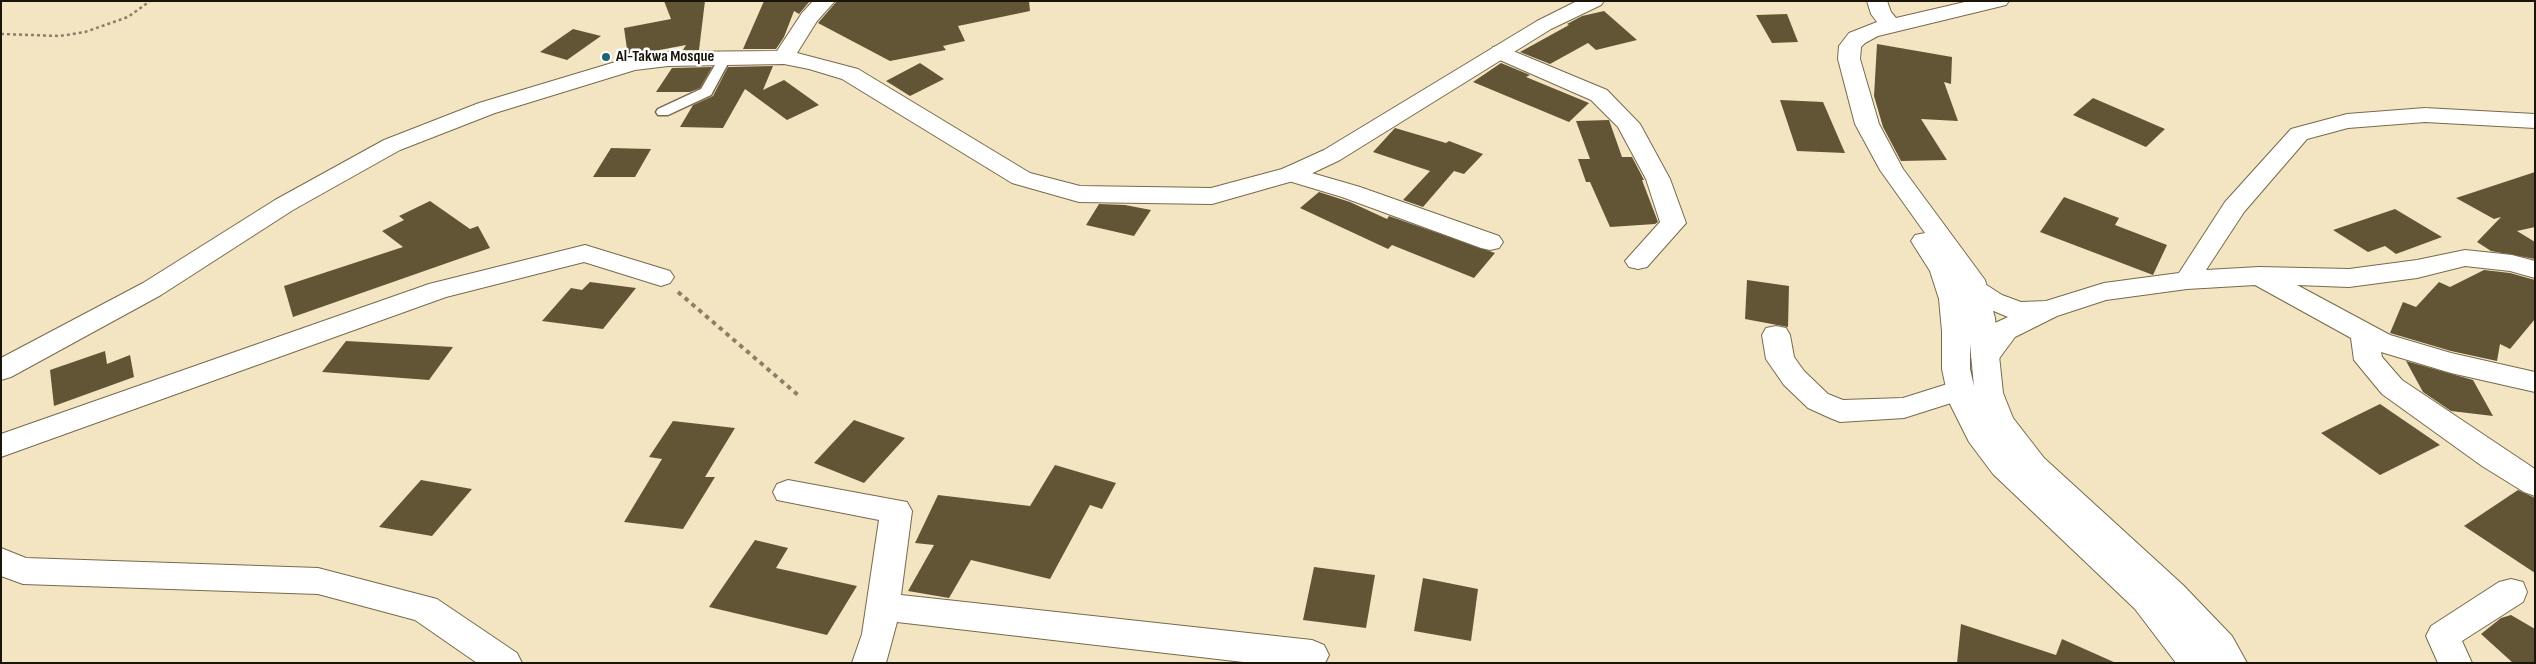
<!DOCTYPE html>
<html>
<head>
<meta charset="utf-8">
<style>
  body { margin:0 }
  #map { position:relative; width:2536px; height:664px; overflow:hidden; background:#f4e5c2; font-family:"Sofia Sans Condensed",sans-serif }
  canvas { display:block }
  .frame { position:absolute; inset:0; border:2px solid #1a1508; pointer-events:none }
</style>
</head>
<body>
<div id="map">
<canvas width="2536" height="664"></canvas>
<div class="frame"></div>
</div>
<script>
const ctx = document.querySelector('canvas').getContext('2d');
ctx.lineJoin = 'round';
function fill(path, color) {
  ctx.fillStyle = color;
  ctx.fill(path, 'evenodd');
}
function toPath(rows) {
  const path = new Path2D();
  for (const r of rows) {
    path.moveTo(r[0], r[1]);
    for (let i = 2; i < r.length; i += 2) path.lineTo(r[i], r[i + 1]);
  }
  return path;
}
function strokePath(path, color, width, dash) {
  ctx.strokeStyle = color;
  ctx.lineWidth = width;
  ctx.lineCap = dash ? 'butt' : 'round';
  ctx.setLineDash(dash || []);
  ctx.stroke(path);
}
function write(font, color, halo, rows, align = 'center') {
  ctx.font = font + ' "Sofia Sans Condensed",sans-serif';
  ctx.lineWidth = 5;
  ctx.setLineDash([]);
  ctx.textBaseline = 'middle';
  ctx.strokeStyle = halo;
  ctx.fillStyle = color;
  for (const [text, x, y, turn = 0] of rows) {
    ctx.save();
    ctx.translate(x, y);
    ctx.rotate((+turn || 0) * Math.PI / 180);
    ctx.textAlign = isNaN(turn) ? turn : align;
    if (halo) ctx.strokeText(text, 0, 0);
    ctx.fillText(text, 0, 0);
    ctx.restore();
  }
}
const building = toPath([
  [664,1,705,1,699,50,683,50,686,45,628,56,624,28,671,19],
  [764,1,810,1,799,14,794,11,784,37,776,49,743,49],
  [837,1,1029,1,1030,11,958,26,965,41,943,46,946,50,890,61,818,23],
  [1604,11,1637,40,1596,50,1588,43,1550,64,1520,52,1569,25,1567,24,1582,16],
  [1787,14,1798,42,1772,43,1756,15],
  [573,29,601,36,567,60,540,52],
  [1877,44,1952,57,1951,84,1944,82,1958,121,1921,119,1947,160,1901,161,1883,127,1874,96],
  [920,63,944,79,910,96,886,81],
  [1501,63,1530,75,1526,77,1589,103,1569,122,1473,82],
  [773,66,763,90,784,80,819,105,787,120,745,89,723,128,680,127,693,105,713,96,728,67],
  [712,67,700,88,690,92,656,92,672,68],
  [2093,98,2165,129,2146,147,2073,115],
  [1780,100,1823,102,1845,153,1797,151],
  [1609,120,1622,157,1632,157,1644,180,1642,180,1658,222,1655,224,1610,227,1590,182,1586,182,1578,159,1590,159,1576,121],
  [1395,128,1446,143,1449,141,1483,154,1464,174,1454,171,1423,207,1403,200,1430,171,1373,152],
  [611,148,651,149,635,177,593,177],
  [2535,172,2535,227,2517,231,2535,242,2535,259,2491,251,2477,242,2501,217,2494,219,2456,198],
  [1319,192,1350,202,1387,219,1389,216,1495,253,1474,278,1392,245,1388,249,1300,208],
  [2064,197,2119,218,2115,225,2167,245,2153,275,2040,232],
  [430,201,470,229,478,226,490,248,293,317,284,286,403,247,382,231,404,220,399,216],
  [1099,204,1125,205,1151,210,1134,236,1086,225],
  [2395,209,2442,237,2396,254,2385,246,2368,252,2333,230],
  [2484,270,2510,273,2535,280,2535,319,2510,349,2500,344,2497,361,2451,351,2390,333,2403,302,2416,307,2439,282,2450,287],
  [1747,280,1789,286,1788,327,1745,319],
  [590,282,636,288,603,329,542,321,571,288,582,290],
  [346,341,453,347,429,380,322,372],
  [105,351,107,364,130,355,134,377,54,406,50,370],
  [2406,361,2473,380,2493,416,2451,411,2423,392],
  [2380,404,2440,445,2380,475,2321,433],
  [854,420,905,438,864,483,814,463],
  [673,421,735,428,705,477,715,477,683,529,624,522,662,459,649,457],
  [1055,465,1116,483,1102,509,1090,505,1050,579,971,560,949,598,908,591,934,545,915,543,938,495,1030,506],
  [421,480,472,489,432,536,379,527],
  [2518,490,2535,498,2535,573,2464,526],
  [755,540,788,548,776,568,857,586,827,635,709,607],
  [1314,567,1375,575,1366,628,1303,620],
  [1423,578,1478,589,1471,641,1414,631],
  [2511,615,2535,629,2535,663,2513,663,2481,634,2501,618],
  [1961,624,2056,655,2062,639,2116,663,1957,663]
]);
const pathFar1 = toPath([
  [1,34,60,36,85,32,128,17,150,1]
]);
const path = toPath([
  [678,292,798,395]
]);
const service = toPath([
  [725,54,731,58,711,95,668,115,658,115,656,112,658,109,701,89,719,58,725,54]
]);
const minor = toPath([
  [1501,46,1607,90,1640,124,1670,179,1686,223,1647,267,1638,269,1629,267,1625,261,1660,222,1646,179,1618,127,1591,100,1493,57,1490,52,1493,47,1501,46],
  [2425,108,2535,114,2535,128,2425,122,2348,128,2307,139,2244,212,2206,270,2259,267,2349,269,2417,260,2465,250,2512,255,2535,261,2535,278,2510,271,2465,266,2417,278,2349,287,2297,285,2390,335,2451,353,2535,372,2535,392,2451,373,2381,352,2382,357,2402,380,2535,469,2535,496,2524,492,2482,466,2382,394,2354,360,2351,338,2255,285,2187,289,2106,300,2057,316,2015,337,1995,364,1985,367,1975,364,1971,357,1995,323,2008,317,1984,307,1967,296,1963,290,1967,284,1976,281,1985,284,2002,295,2021,302,2046,301,2104,283,2179,273,2225,202,2291,129,2347,114,2425,108],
  [1291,167,1360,187,1499,236,1503,242,1499,248,1490,250,1481,248,1342,197,1282,179,1279,174,1282,169,1291,167],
  [585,245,670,271,674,277,670,283,661,286,584,262,446,297,1,457,1,434,429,284,585,245],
  [1776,326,1786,328,1790,335,1794,357,1804,371,1828,394,1843,400,1903,398,1960,380,1970,383,1974,390,1970,397,1904,418,1840,422,1830,418,1808,408,1784,385,1766,359,1762,335,1766,328,1776,326],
  [788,480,907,502,912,511,901,595,1312,640,1324,645,1329,655,1325,663,1252,663,897,622,886,663,852,663,862,634,879,520,777,500,773,492,777,484,788,480],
  [1,548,26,558,318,568,437,599,517,653,522,663,477,663,415,620,318,594,23,584,1,576,1,548],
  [2511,579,2523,582,2527,592,2523,602,2462,641,2472,663,2438,663,2426,636,2431,626,2499,582,2511,579]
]);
const tertiary = toPath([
  [813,1,835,1,817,21,797,53,858,69,1030,173,1080,186,1211,188,1282,169,1324,150,1537,21,1577,1,1604,1,1601,5,1551,29,1340,160,1300,179,1212,204,1079,202,1012,183,842,79,809,69,784,64,668,66,635,70,495,113,400,150,293,210,161,295,11,377,1,380,1,358,143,283,275,200,384,140,479,103,632,57,668,52,777,51,802,13,813,1],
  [1867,1,1887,1,1891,12,1896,18,1969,1,2009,1,2006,5,1878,36,1865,43,1861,47,1860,59,1879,124,1903,169,1985,280,1995,318,2003,393,2013,418,2044,458,2183,585,2232,636,2247,663,2176,663,2135,609,1993,474,1969,442,1949,402,1942,369,1942,331,1939,299,1930,271,1911,241,1915,235,1925,233,1880,170,1855,124,1838,59,1839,46,1849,33,1877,22,1871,14,1867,1],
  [1970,344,1974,386,1970,369,1970,344]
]);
const markers = [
  [606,57,5,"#1e6574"]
];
const farPoinames = [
  ["Al-Takwa Mosque",616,57]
];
fill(building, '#625536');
strokePath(service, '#776a4b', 3);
strokePath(minor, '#776a4b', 2);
strokePath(tertiary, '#776a4b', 2);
strokePath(pathFar1, '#8a8068', 2.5, [3, 3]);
strokePath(path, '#8a8068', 4, [4.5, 4.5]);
fill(service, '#fff');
fill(minor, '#fff');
fill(tertiary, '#fff');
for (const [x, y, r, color] of markers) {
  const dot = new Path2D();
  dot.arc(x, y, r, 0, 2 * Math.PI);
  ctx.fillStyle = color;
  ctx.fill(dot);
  strokePath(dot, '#fff', 2);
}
write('bold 16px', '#1a1508', '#fff', farPoinames, 'left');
</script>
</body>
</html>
